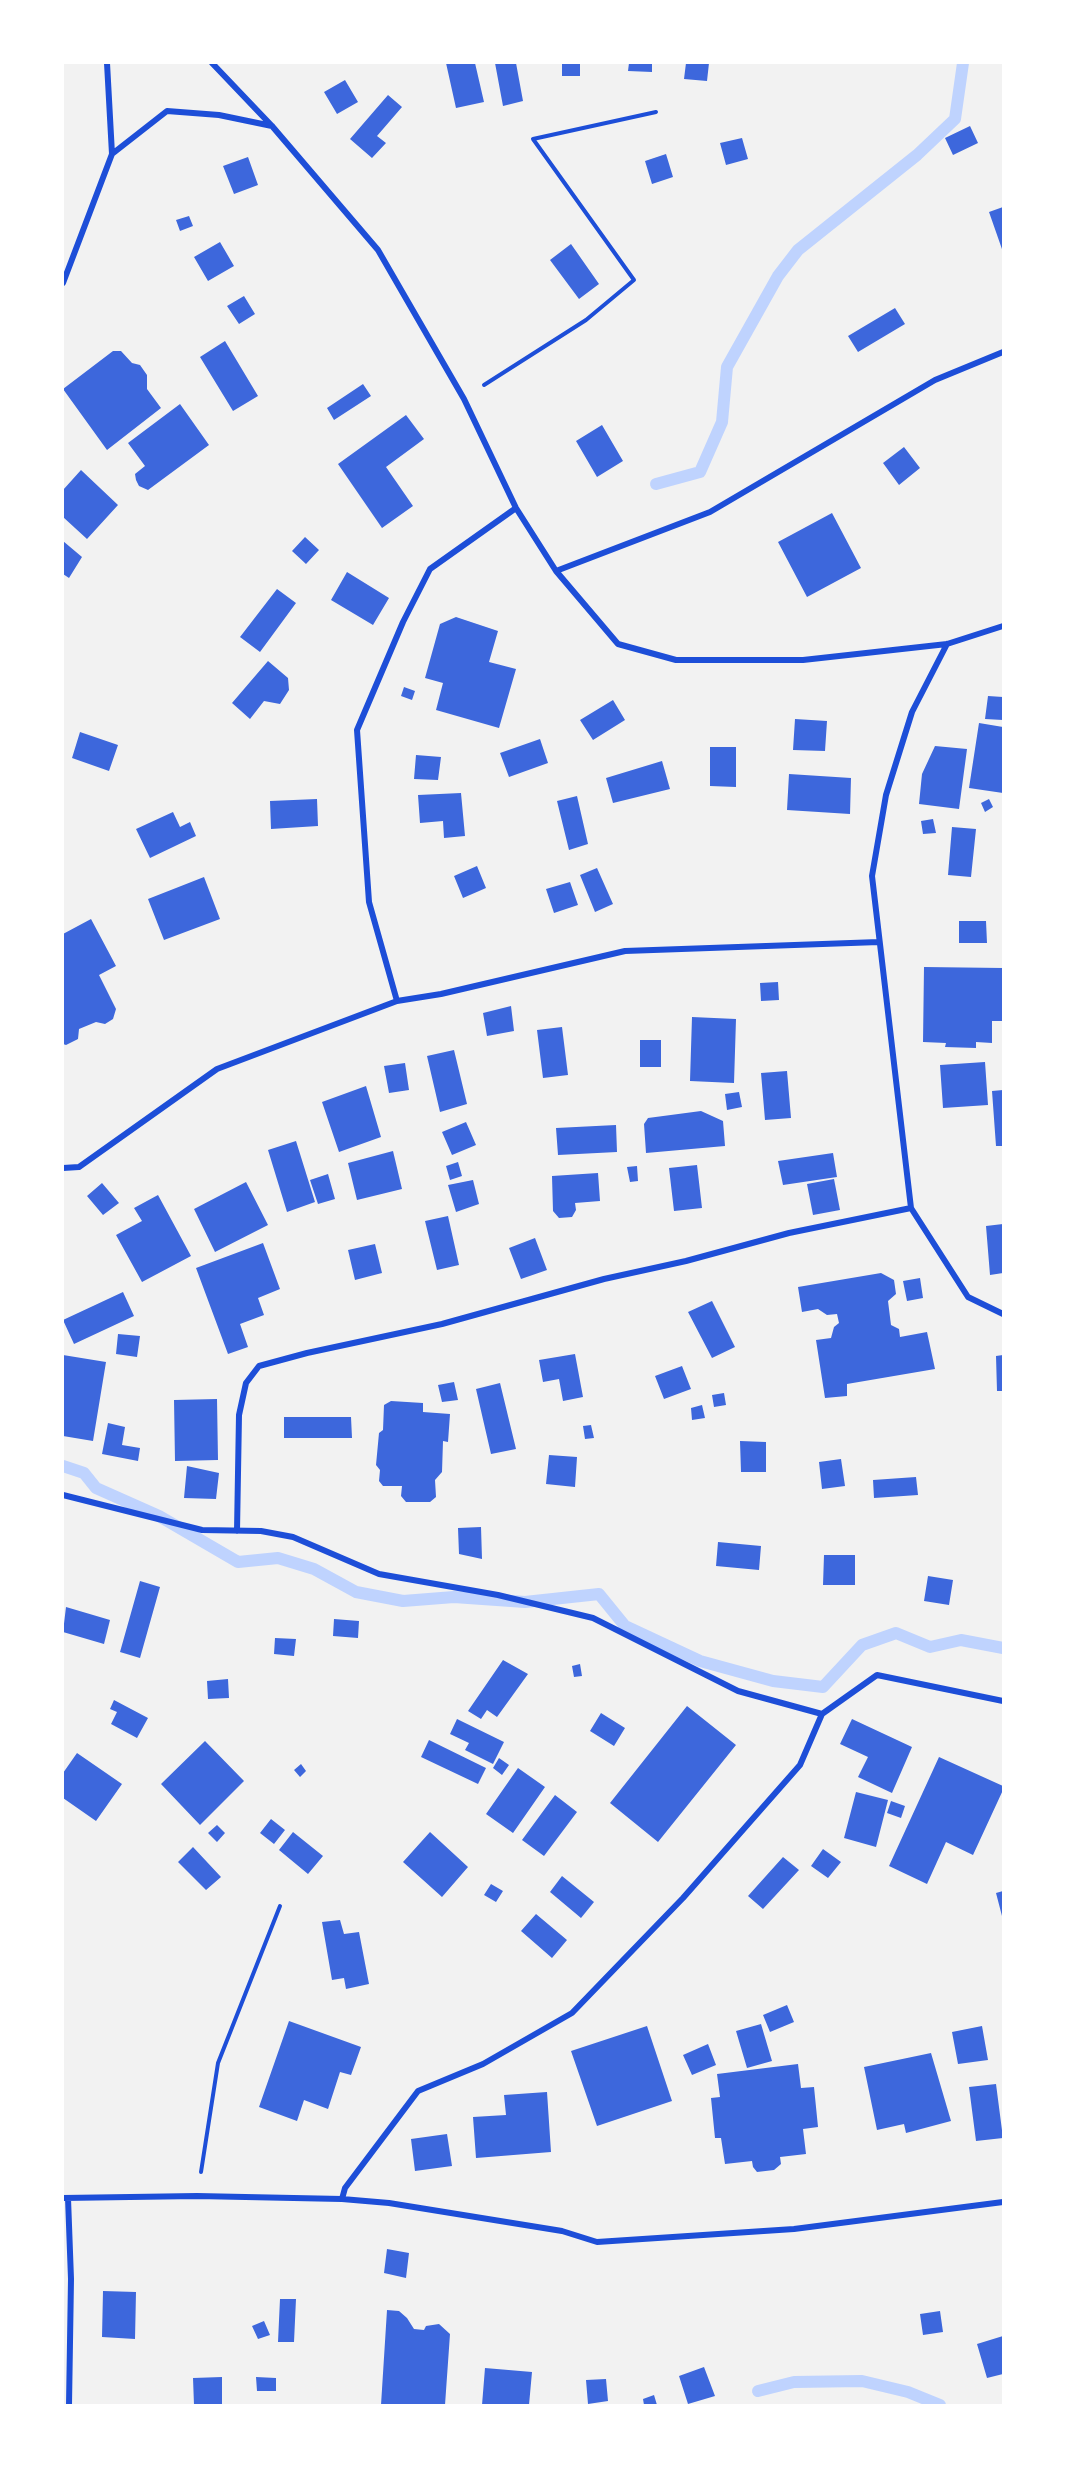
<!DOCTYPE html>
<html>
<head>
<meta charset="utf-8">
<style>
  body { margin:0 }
  #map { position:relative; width:1066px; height:2468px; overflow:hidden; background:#f2f2f2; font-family:Jost,sans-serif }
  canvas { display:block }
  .frame { position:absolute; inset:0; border:64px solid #fff; pointer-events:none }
</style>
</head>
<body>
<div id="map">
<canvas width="1066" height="2468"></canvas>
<div class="frame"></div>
</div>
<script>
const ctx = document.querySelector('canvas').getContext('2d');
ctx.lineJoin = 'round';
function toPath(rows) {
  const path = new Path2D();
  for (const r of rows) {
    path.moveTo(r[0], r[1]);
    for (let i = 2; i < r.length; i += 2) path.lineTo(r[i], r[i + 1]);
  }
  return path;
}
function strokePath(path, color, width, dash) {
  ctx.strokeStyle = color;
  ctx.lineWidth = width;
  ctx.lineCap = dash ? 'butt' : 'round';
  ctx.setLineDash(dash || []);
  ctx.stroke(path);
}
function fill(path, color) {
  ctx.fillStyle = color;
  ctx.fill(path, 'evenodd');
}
const stream = toPath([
  [656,484,700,472,722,422,727,367,778,276,798,250,917,155,955,119,963,63],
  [63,1466,84,1473,96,1488,159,1516,238,1562,278,1558,314,1569,356,1592,403,1601,454,1597,525,1602,599,1594,625,1626,700,1661,773,1681,823,1687,862,1645,896,1633,930,1647,961,1640,1003,1648],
  [758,2391,794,2382,862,2381,908,2392,940,2405]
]);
const building = toPath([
  [446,63,475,63,484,102,456,108],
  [495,63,516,63,523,101,503,106],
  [562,63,580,63,580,76,562,76],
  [629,63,652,63,652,72,628,71],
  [686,63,709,63,707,81,684,79],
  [345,80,358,102,337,114,324,92],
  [388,95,402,107,377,136,386,143,372,158,350,139],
  [970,126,978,143,953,155,945,138],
  [742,138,748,159,726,165,720,143],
  [666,154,673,177,652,184,645,161],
  [248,157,258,185,234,194,223,166],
  [1003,207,1003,252,989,212],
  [189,216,193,226,180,231,176,220],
  [220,242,234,266,208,281,194,257],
  [571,244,599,284,579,299,550,260],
  [244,296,255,314,239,324,227,306],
  [895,308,905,324,858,352,848,336],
  [225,341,258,396,233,411,200,357],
  [113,351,121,351,132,363,140,365,147,375,147,389,161,408,107,450,63,389],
  [363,384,371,396,334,420,327,408],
  [180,404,209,445,148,490,139,486,136,480,135,474,145,466,128,443],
  [406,415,424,439,386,467,413,506,382,528,338,464],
  [602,425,623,461,597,477,576,441],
  [904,447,920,468,899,485,883,463],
  [81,470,118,505,87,539,63,517,63,490],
  [832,513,861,568,807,597,778,542],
  [305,537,319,550,306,564,292,551],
  [63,541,82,557,69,578,63,574],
  [347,572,389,598,373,625,331,600],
  [277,589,296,603,260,652,240,637],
  [456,617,498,631,489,662,516,669,499,728,436,710,443,683,425,678,440,624],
  [268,661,288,678,289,690,280,704,264,701,250,719,232,703],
  [404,687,415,691,412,700,401,696],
  [988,696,1003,697,1003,720,985,719],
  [613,700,625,720,593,740,580,720],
  [795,719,827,721,825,751,793,750],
  [979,723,1003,727,1003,793,969,788],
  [80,732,118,745,109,771,72,758],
  [540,739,548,763,509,777,500,753],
  [935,746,967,749,959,809,919,804,922,774],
  [710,747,736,747,736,787,710,786],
  [416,755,441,757,438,780,414,779],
  [662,761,670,789,613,803,606,778],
  [789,774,851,778,850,814,787,810],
  [461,793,465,836,444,838,443,821,420,823,418,795],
  [577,796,588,844,569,850,557,801],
  [317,799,318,826,271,829,270,801],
  [989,799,993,807,985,812,981,803],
  [173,812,180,827,190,822,196,836,150,858,136,829],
  [933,819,936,833,923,834,921,821],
  [952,827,976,829,971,877,948,875],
  [477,866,486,888,463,898,454,876],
  [597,868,613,904,595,912,580,875],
  [204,877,220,919,164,940,148,899],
  [570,882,578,905,554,913,546,889],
  [91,919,116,966,99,975,116,1009,113,1019,105,1024,96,1022,79,1029,78,1039,66,1045,63,1044,63,934],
  [959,921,986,921,987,943,959,943],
  [924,967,1003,968,1003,1021,992,1021,992,1043,976,1042,976,1048,945,1047,946,1043,923,1042],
  [778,982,779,1000,761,1001,760,983],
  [511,1006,514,1031,487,1036,483,1013],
  [692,1017,736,1019,734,1083,690,1081],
  [562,1027,568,1075,543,1078,537,1030],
  [640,1040,661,1040,661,1067,640,1067],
  [454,1050,467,1104,440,1112,427,1056],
  [985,1062,988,1105,943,1108,940,1065],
  [405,1063,409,1090,389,1093,384,1066],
  [787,1071,791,1118,765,1120,761,1073],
  [366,1086,381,1137,339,1152,322,1102],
  [1003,1090,1003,1146,996,1146,992,1091],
  [739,1092,742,1107,727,1110,725,1094],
  [701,1111,723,1121,725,1146,646,1153,644,1124,648,1118],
  [466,1122,476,1145,452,1155,442,1132],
  [616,1125,617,1152,558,1155,556,1128],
  [296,1141,315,1202,287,1212,268,1150],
  [393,1151,402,1189,357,1200,348,1163],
  [833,1153,837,1177,783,1185,778,1161],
  [458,1162,462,1176,450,1180,446,1166],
  [697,1165,702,1208,674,1211,669,1168],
  [637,1166,638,1181,630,1182,627,1167],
  [598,1173,600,1201,575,1203,576,1210,572,1217,559,1218,553,1211,552,1176],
  [328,1174,335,1199,318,1204,310,1180],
  [834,1179,840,1210,813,1215,807,1184],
  [473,1180,479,1204,456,1212,448,1185],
  [246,1182,268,1225,215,1252,194,1209],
  [102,1183,119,1203,103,1215,87,1196],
  [158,1195,191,1256,142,1282,116,1235,142,1221,134,1208],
  [448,1216,459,1265,437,1270,425,1221],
  [1003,1224,1003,1273,990,1275,986,1226],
  [535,1238,547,1270,521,1279,509,1248],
  [263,1243,280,1289,258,1298,264,1315,240,1324,248,1347,228,1354,196,1268],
  [375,1244,382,1273,355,1280,348,1250],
  [881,1273,894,1280,896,1294,888,1301,891,1325,899,1329,900,1337,927,1332,935,1369,847,1384,847,1396,825,1398,816,1340,831,1338,834,1327,839,1323,837,1314,827,1315,818,1309,802,1312,798,1287],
  [920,1278,923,1298,907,1301,903,1281],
  [123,1292,134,1316,74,1344,63,1320],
  [712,1301,735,1347,712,1358,688,1312],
  [118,1334,140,1336,137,1357,116,1354],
  [575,1354,583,1397,563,1401,559,1379,543,1382,539,1360],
  [63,1355,106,1362,93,1441,63,1436],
  [1003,1355,1003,1391,997,1391,996,1356],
  [682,1366,691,1389,664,1399,655,1376],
  [454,1382,458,1400,442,1402,438,1385],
  [500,1383,516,1449,491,1454,476,1389],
  [724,1393,726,1405,714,1407,712,1395],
  [217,1399,218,1460,175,1461,174,1400],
  [391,1401,423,1403,423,1412,450,1414,448,1442,443,1441,442,1472,435,1480,436,1497,430,1502,406,1502,401,1496,402,1486,383,1486,379,1481,380,1470,376,1465,379,1433,383,1430,384,1405],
  [702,1405,705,1418,692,1420,691,1408],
  [284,1417,351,1417,352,1438,284,1438],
  [108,1423,125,1427,122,1445,140,1448,138,1461,102,1454],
  [591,1425,594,1438,585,1439,583,1426],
  [740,1441,766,1442,766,1472,741,1472],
  [549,1455,577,1457,575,1487,546,1484],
  [841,1459,845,1486,822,1489,819,1462],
  [187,1466,219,1473,216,1499,184,1498],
  [916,1477,918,1495,874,1498,873,1480],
  [481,1527,482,1559,459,1554,458,1528],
  [718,1542,761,1546,759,1570,716,1566],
  [824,1555,855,1555,855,1585,823,1585],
  [928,1576,953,1580,949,1605,924,1601],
  [140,1581,160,1587,140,1658,120,1652],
  [66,1607,110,1620,104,1644,63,1632],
  [334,1619,359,1621,358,1638,333,1636],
  [275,1638,296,1639,294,1656,274,1654],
  [503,1660,528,1674,497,1717,487,1710,481,1719,468,1711],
  [580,1664,582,1676,574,1677,572,1666],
  [228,1679,229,1698,208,1699,207,1681],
  [114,1700,148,1718,137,1738,111,1724,117,1712,110,1709],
  [687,1706,736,1745,658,1842,610,1803],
  [601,1713,625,1728,614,1746,590,1731],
  [457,1719,504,1742,493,1764,465,1750,469,1743,450,1734],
  [852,1719,912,1747,892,1793,858,1777,868,1757,840,1744],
  [429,1740,486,1768,478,1784,421,1757],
  [205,1741,244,1781,200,1825,161,1784],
  [77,1753,122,1784,96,1821,63,1798,63,1773],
  [939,1757,1003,1786,1003,1790,973,1855,946,1842,927,1884,889,1866],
  [499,1758,509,1765,502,1775,493,1768],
  [301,1764,306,1771,300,1777,294,1770],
  [518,1768,545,1787,513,1833,486,1814],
  [856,1792,888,1800,876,1847,844,1838],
  [555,1795,577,1812,544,1856,522,1840],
  [891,1801,905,1806,901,1818,887,1813],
  [271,1819,285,1830,274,1844,260,1833],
  [217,1825,225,1833,217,1842,208,1833],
  [293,1832,323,1856,308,1874,279,1850],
  [430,1832,468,1867,442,1897,403,1862],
  [193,1847,221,1877,206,1890,178,1862],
  [823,1849,841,1862,828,1878,811,1866],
  [783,1857,799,1870,763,1909,748,1896],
  [562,1876,594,1902,581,1918,550,1892],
  [491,1884,503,1891,496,1902,484,1895],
  [1003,1891,1003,1916,1002,1916,996,1893],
  [536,1914,567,1940,552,1958,521,1931],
  [340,1920,344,1934,359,1932,369,1984,346,1989,344,1978,332,1980,322,1922],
  [787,2005,794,2022,770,2032,763,2015],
  [289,2021,361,2047,351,2075,340,2072,328,2109,304,2100,297,2121,259,2107],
  [761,2024,772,2061,747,2068,736,2031],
  [647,2026,672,2101,597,2126,571,2051],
  [982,2026,988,2060,958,2064,952,2032],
  [708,2044,716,2065,692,2075,683,2055],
  [931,2053,951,2121,906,2133,904,2124,877,2130,864,2067],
  [798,2064,801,2088,814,2087,818,2127,803,2129,806,2154,780,2157,781,2164,774,2170,757,2172,753,2167,752,2161,725,2164,721,2138,715,2138,711,2098,720,2097,717,2074],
  [996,2084,1003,2138,976,2141,969,2087],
  [547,2092,551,2152,476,2158,473,2117,506,2115,504,2095],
  [447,2134,452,2166,415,2171,411,2139],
  [387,2249,409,2253,406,2278,384,2273],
  [103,2291,136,2292,135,2339,102,2337],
  [280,2299,296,2299,294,2342,278,2342],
  [387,2310,399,2311,407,2318,414,2329,424,2330,426,2326,439,2324,450,2334,445,2405,381,2405],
  [940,2311,943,2332,923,2335,920,2314],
  [264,2321,270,2335,258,2339,252,2326],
  [1003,2336,1003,2374,987,2378,977,2344],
  [704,2367,715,2396,688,2404,679,2376],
  [485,2368,532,2372,529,2405,482,2405],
  [222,2377,222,2405,194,2405,193,2378],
  [256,2377,276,2378,276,2391,257,2391],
  [606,2379,608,2401,588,2404,586,2380],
  [654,2395,657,2405,644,2405,643,2399]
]);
const path = toPath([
  [484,385,586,320,634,280,533,139,656,112],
  [201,2172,218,2063,280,1906]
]);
const minor = toPath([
  [212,63,272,126,378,250,464,399,516,508,556,571,618,644,676,660,803,660,947,644,1003,626],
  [112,154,167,111,219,115,272,126],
  [63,283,112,154,107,63],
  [556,571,710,512,935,380,1003,352],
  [947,644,912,712,886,795,872,876,911,1208,968,1297,1003,1314],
  [397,1001,369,902,357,730,403,622,430,569,516,508],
  [63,1168,79,1167,217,1069,397,1001,441,994,625,951,879,942],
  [63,1495,202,1530,261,1531,293,1537,379,1574,498,1595,593,1618,738,1691,822,1714,877,1675,1003,1701],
  [237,1531,239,1415,246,1383,259,1366,307,1353,442,1324,604,1279,686,1261,789,1233,911,1208],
  [63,2198,197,2196,342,2199,389,2203,562,2231,597,2242,794,2229,1003,2202],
  [68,2198,71,2279,69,2405],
  [342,2199,345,2188,418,2091,483,2064,572,2013,683,1898,800,1765,822,1714]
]);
strokePath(stream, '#bfd3fe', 12);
fill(building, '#3d67dc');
strokePath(path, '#1d4ed8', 4);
strokePath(minor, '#1d4ed8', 6);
</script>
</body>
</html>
